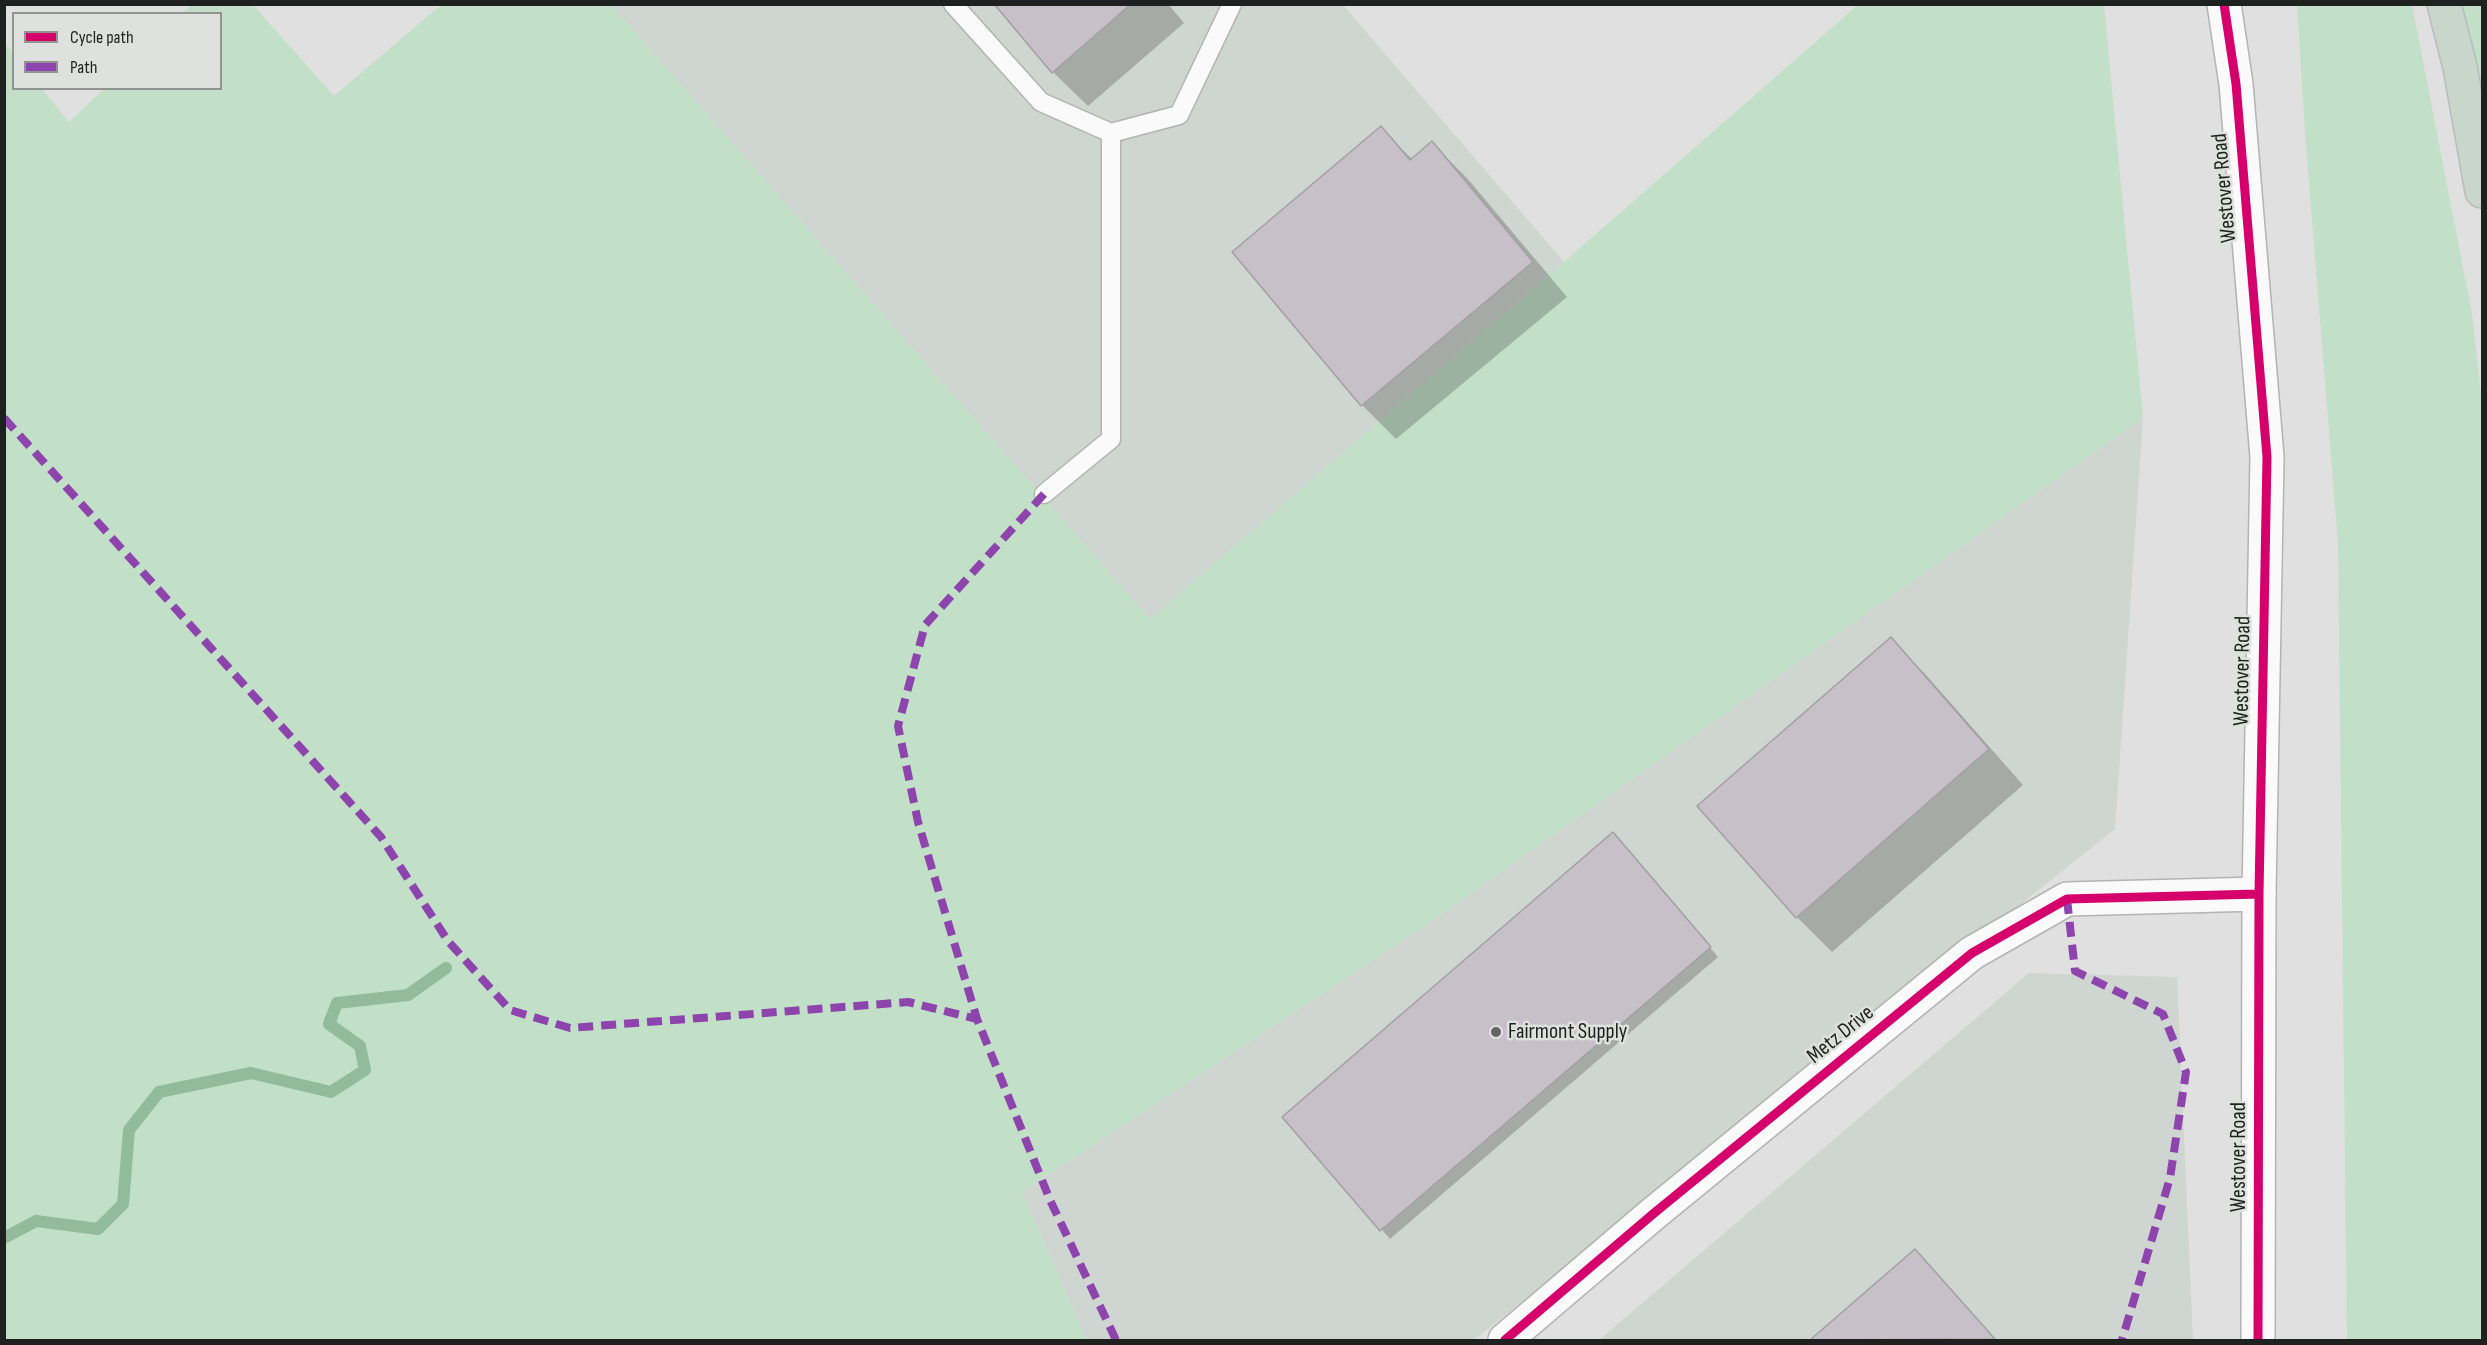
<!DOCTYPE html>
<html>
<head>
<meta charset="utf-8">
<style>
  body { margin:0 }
  #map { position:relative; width:2487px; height:1345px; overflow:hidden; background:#dfe0df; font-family:"Sofia Sans Condensed",sans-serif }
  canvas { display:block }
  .frame { position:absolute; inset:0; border:6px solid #1f2120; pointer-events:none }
  .legend { position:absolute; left:12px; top:12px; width:210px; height:78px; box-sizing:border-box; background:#dee1de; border:2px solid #929492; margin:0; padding:8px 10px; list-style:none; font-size:18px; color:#1f2120 }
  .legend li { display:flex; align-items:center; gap:12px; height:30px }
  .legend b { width:30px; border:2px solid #929492 }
</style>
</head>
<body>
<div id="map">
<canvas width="2487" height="1345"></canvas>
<div class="frame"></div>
<ul class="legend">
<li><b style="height:8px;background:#d6006c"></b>Cycle path</li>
<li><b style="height:8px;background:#8e44ad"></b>Path</li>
</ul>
</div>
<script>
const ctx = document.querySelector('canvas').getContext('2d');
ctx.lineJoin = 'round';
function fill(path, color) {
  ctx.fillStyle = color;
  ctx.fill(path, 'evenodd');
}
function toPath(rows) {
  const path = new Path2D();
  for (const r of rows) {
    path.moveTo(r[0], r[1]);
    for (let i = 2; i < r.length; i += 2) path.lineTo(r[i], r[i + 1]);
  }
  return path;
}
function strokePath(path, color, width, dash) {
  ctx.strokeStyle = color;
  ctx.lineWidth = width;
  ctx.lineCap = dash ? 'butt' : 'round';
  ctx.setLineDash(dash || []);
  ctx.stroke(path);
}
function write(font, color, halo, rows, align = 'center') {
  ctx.font = font + ' "Sofia Sans Condensed",sans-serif';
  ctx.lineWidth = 5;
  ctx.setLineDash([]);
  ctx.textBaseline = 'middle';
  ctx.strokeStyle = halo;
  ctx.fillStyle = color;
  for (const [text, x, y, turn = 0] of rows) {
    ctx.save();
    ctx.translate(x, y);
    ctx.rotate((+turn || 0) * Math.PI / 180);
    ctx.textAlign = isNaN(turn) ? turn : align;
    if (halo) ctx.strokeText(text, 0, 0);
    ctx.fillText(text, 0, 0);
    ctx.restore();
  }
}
const built = toPath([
  [611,5,1343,5,1564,262,1150,619],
  [2143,418,2115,829,1474,1340,1086,1340,1022,1192,1419,930],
  [2029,973,2177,977,2193,1340,1599,1340]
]);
const green = toPath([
  [191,5,253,5,334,96,441,5,611,5,1150,619,1564,262,1858,5,2104,5,2143,418,1419,930,1022,1192,1086,1340,5,1340,4,42,13,53,14,88,42,89,69,122,104,89,220,88,220,14,182,13],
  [2297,5,2412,5,2472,314,2482,404,2482,1340,2347,1340,2338,543,2305,133],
  [2462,5,2482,5,2482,97]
]);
const shadow = toPath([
  [995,4,1168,4,1184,23,1088,106,1053,72],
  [1381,129,1413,160,1432,143,1467,178,1567,297,1396,439,1362,405],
  [1891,639,1925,674,2023,785,1832,952,1797,917,1699,806],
  [1621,843,1718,957,1390,1239,1284,1117],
  [1915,1251,1995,1340,1813,1340]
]);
const stream = toPath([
  [4,1238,36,1221,98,1229,123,1204,129,1130,159,1092,251,1073,331,1092,365,1070,360,1046,329,1024,337,1003,408,995,446,968]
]);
const building = toPath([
  [994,4,1131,4,1052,73,994,4],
  [1381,126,1410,160,1432,141,1533,262,1361,406,1232,252,1381,126],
  [1891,637,1989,749,1796,918,1697,806,1891,637],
  [1613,832,1711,947,1380,1231,1282,1117,1613,832],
  [1915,1249,1995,1339,1810,1340,1915,1249]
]);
const service = toPath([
  [953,4,1041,102,1111,133,1179,115,1232,4],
  [1044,494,1111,439,1111,133]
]);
const minor = toPath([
  [1505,1340,1653,1214,1972,953,2067,899,2259,894]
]);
const tertiary = toPath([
  [2224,4,2236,84,2267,457,2259,894,2258,1340]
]);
const motorway = toPath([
  [2444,4,2460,67,2482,191]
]);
const quiet = toPath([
  [4,418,381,837,448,941,510,1010,570,1028,908,1002,977,1019],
  [1044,494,925,625,898,726,918,822,977,1019,1050,1200,1116,1340],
  [2067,899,2075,971,2163,1014,2186,1072,2170,1178,2122,1340]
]);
const cycleway = toPath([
  [2224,4,2236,84,2267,457,2259,894,2258,1340],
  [1505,1340,1653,1214,1972,953,2067,899,2259,894]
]);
const markers = [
  [1496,1032,6,"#626463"]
];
const streetNames = [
  ["Westover Road",2225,188,-95],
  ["Westover Road",2243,671,-89],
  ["Metz Drive",1841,1035,-39],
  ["Westover Road",2239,1157,-90]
];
const poiNames = [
  ["Fairmont Supply",1508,1032]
];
fill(built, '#cfd5d0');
fill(green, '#c2dfc8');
fill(shadow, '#0003');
strokePath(stream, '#92bb9c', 12);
fill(building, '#c8c0c9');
strokePath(building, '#a1a1a1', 1.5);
strokePath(service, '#b2b3b2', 21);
strokePath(minor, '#b2b3b2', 36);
strokePath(tertiary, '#b2b3b2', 36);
strokePath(motorway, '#babbbb', 36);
strokePath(service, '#fafafa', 18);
strokePath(minor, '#fafafa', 33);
strokePath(tertiary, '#fafafa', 33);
strokePath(motorway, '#c8d6cc', 33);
strokePath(quiet, '#8e44ad', 8, [15, 8]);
strokePath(cycleway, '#d6006c', 9);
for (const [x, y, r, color] of markers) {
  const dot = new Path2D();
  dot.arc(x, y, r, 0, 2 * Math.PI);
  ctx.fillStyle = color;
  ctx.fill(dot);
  strokePath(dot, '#dee1de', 2);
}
write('22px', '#1f2120', '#dee1de', streetNames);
write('22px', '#1f2120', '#dee1de', poiNames, 'left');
</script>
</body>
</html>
